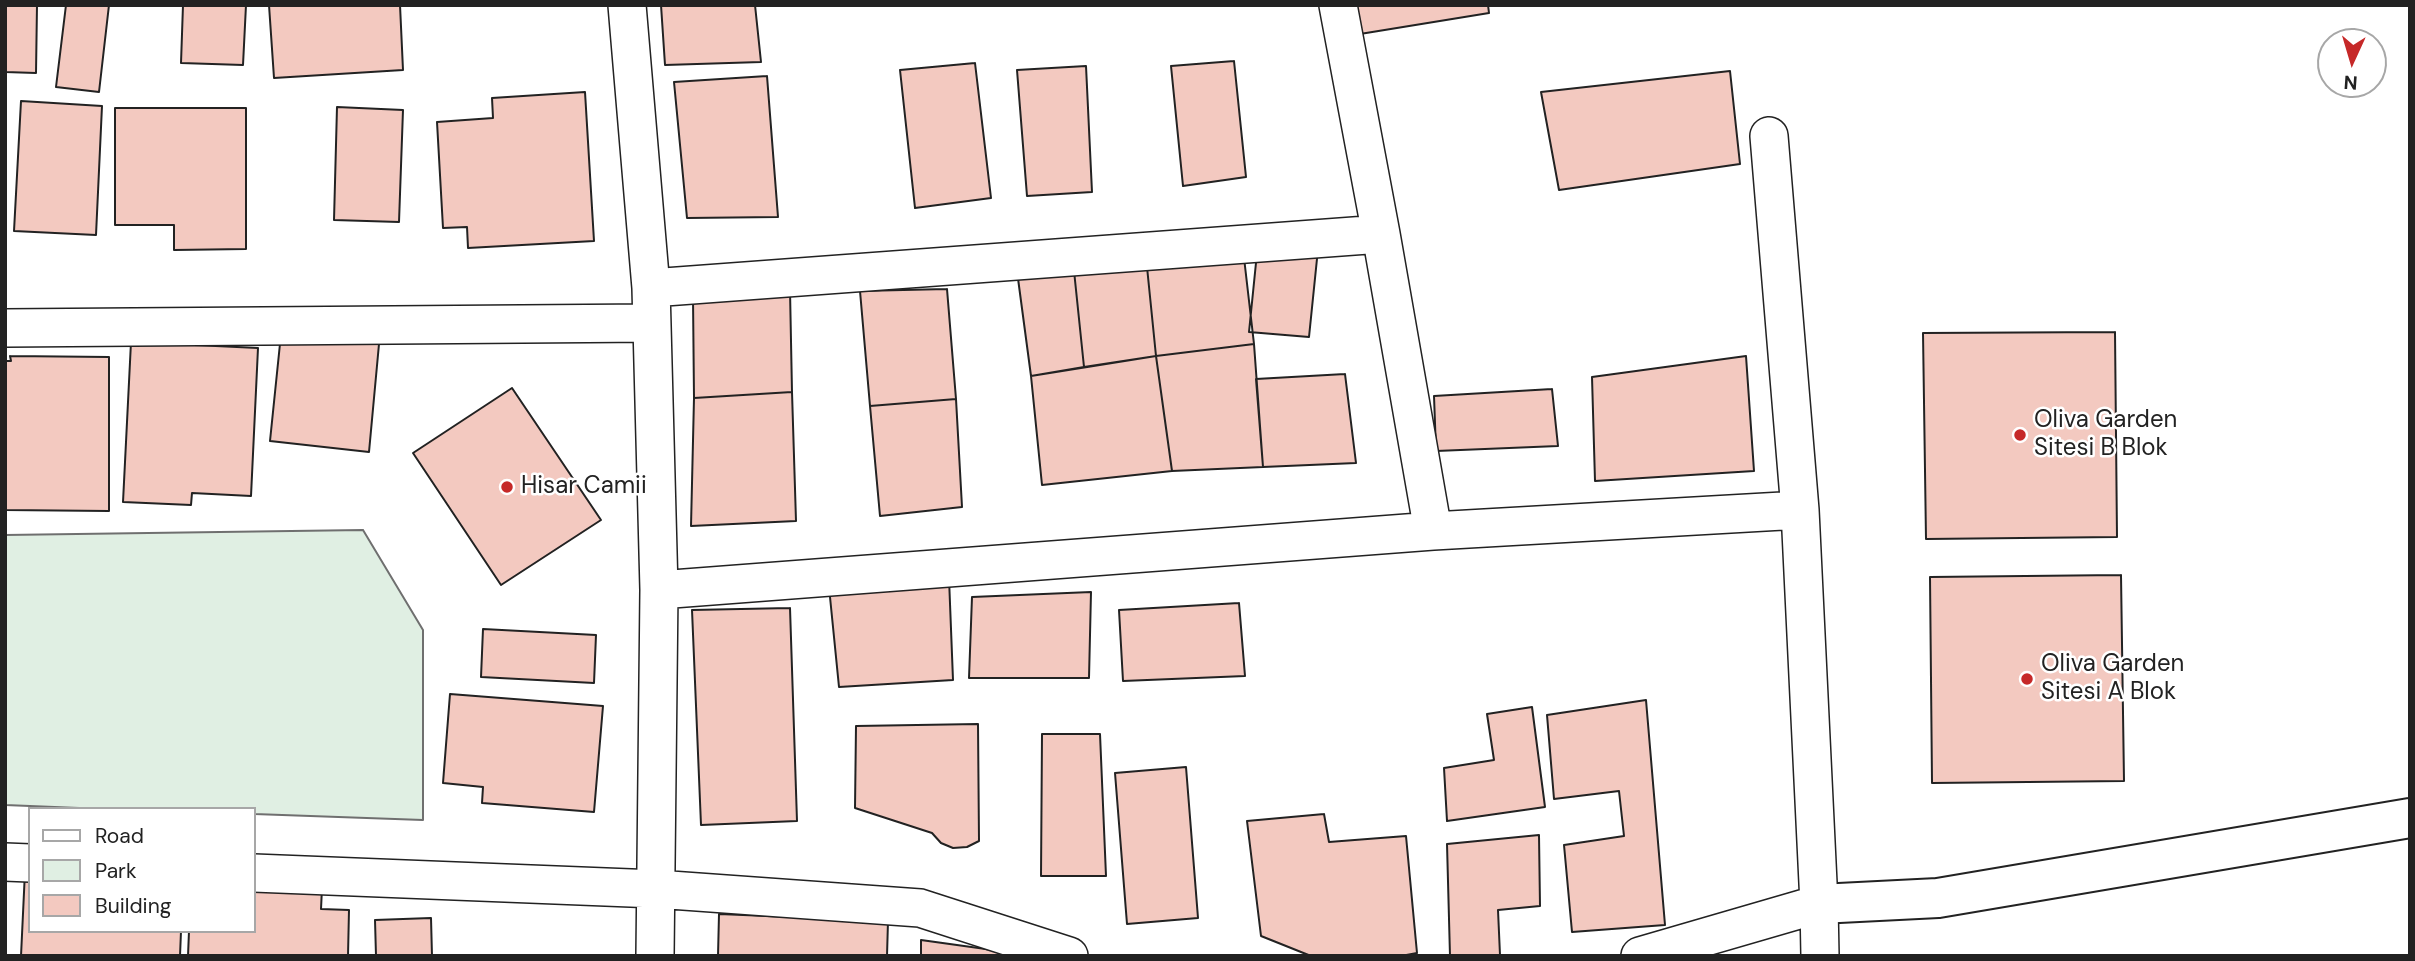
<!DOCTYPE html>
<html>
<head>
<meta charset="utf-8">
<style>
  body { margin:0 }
  #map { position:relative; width:2415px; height:961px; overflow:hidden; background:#fff; font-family:"DM Sans",sans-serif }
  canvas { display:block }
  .frame { position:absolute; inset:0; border:7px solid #222; pointer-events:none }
  .legend { position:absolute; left:28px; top:807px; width:228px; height:126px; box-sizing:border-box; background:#fff; border:2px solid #a7a7a7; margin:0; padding:9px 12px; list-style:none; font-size:21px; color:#222 }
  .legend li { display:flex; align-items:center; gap:14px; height:35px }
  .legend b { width:35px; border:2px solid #a7a7a7 }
  .north { position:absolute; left:2317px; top:28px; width:70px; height:70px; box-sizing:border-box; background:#fff; border:2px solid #a7a7a7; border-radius:50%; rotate:184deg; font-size:19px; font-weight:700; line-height:28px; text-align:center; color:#222 }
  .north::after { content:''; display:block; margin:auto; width:24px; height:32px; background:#c62828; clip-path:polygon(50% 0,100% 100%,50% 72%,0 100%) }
</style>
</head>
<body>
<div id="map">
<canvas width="2415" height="961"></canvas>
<div class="frame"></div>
<ul class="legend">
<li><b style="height:9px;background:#fff"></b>Road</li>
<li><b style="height:19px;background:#e0efe3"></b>Park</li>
<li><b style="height:19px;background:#f3c9c0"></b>Building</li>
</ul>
<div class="north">N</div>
</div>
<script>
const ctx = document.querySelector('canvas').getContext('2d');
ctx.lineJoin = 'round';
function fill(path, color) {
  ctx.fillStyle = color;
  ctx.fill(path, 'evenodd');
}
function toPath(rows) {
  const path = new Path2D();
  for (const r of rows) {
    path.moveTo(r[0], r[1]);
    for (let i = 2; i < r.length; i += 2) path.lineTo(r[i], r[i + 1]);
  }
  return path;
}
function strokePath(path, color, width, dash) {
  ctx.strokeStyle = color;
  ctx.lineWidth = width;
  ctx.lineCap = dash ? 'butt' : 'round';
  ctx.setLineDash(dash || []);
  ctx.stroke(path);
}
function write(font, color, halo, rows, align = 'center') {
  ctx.font = font + ' "DM Sans",sans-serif';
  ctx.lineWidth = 5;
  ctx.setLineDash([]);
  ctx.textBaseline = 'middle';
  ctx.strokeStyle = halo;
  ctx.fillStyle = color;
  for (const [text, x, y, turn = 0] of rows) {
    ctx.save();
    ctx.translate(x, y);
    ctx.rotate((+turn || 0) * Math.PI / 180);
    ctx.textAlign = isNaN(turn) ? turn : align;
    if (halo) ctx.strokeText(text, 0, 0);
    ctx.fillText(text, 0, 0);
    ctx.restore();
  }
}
const green = toPath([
  [363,530,423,630,423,820,254,814,254,809,104,809,5,805,5,535,363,530]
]);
const building = toPath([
  [5,5,37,5,36,73,5,72,5,5],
  [66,5,109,5,99,92,56,87,66,5],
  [183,5,246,5,243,65,181,63,183,5],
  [269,5,400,5,403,70,274,78,269,5],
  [661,5,755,5,761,62,665,65,661,5],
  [1356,5,1488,5,1489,13,1360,34,1356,5],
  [1234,61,1246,177,1183,186,1171,66,1234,61],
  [975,63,991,198,915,208,900,70,975,63],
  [1086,66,1092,192,1027,196,1017,70,1086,66],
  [1730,71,1740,164,1559,190,1541,92,1730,71],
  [767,76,778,217,687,218,674,82,767,76],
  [585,92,594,241,468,248,467,227,443,228,437,122,493,118,492,98,585,92],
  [21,101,102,106,96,235,14,231,21,101],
  [337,107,403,110,399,222,334,220,337,107],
  [115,108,246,108,246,249,174,250,174,225,115,225,115,108],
  [1258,243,1318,249,1309,337,1249,332,1258,243],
  [1243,249,1254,344,1156,356,1146,257,1243,249],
  [1146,257,1156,356,1084,367,1073,261,1146,257],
  [1073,261,1084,367,1031,376,1017,271,1073,261],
  [947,289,956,399,870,406,860,291,947,289],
  [790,290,792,392,694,398,693,298,790,290],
  [2115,332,2117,537,1926,539,1923,333,2115,332],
  [281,334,379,344,369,452,270,441,281,334],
  [131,342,258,348,251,496,192,493,191,505,123,502,131,342],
  [1254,344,1263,467,1172,471,1156,356,1254,344],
  [10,356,109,357,109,511,5,510,5,361,11,361,10,356],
  [1156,356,1172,471,1042,485,1031,376,1156,356],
  [1746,356,1754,471,1595,481,1592,377,1746,356],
  [1345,374,1356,463,1263,467,1256,379,1345,374],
  [512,388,601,520,501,585,413,453,512,388],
  [1552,389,1558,446,1436,451,1434,396,1552,389],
  [792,392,796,521,691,526,694,398,792,392],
  [956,399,962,507,880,516,870,406,956,399],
  [2121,575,2124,781,1932,783,1930,577,2121,575],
  [949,578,953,680,839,687,829,587,949,578],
  [1091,592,1089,678,969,678,972,597,1091,592],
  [1239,603,1245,676,1123,681,1119,610,1239,603],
  [790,608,797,821,701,825,692,610,790,608],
  [483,629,596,635,594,683,481,677,483,629],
  [450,694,603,706,594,812,482,803,483,787,443,783,450,694],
  [1646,700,1665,925,1572,932,1564,845,1624,836,1619,791,1554,799,1547,715,1646,700],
  [1532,707,1545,807,1447,821,1444,768,1494,760,1487,714,1532,707],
  [978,724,979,841,967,847,953,848,941,843,932,833,855,808,856,726,978,724],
  [1042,734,1100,734,1106,876,1041,876,1042,734],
  [1186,767,1198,918,1127,924,1115,773,1186,767],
  [1324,814,1329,842,1406,836,1417,953,1401,956,1311,956,1261,936,1247,821,1324,814],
  [1539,835,1540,906,1498,910,1500,955,1450,956,1447,844,1539,835],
  [25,871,30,871,30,931,181,931,180,956,21,956,25,871],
  [254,886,322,888,321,909,349,910,348,956,188,956,189,931,254,931,254,886],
  [719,914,888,921,887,956,718,956,719,914],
  [431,918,432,956,376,956,375,920,431,918],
  [921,940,1000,951,1000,956,921,956,921,940]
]);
const street = toPath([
  [627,5,651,288,659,590,655,956],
  [1338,5,1381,234,1433,531],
  [1769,136,1800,510,1819,904,1820,956],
  [651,288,1381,234],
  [5,328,651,323],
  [659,590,1433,531,1800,510],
  [5,862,30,863],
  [254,873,656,889,920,908,1069,956],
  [1640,956,1819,904]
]);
const secondary = toPath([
  [1819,904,1938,898,2410,818]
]);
const markers = [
  [2020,435,7,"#c62828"],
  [507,487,7,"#c62828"],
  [2027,679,7,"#c62828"]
];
const poiNames = [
  ["Oliva Garden",2034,421],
  ["Sitesi B Blok",2034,449],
  ["Hisar Camii",521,487],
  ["Oliva Garden",2041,665],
  ["Sitesi A Blok",2041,693]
];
fill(green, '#e0efe3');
strokePath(green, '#6f6f6f', 2);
fill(building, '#f3c9c0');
strokePath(building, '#222', 2);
strokePath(street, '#222', 40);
strokePath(secondary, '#222', 42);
strokePath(street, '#fff', 37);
strokePath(secondary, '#fff', 38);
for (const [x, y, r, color] of markers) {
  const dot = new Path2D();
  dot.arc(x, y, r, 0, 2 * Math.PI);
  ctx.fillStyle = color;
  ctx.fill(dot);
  strokePath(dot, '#fff', 2.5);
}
write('24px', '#222', '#fff', poiNames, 'left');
</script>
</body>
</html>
